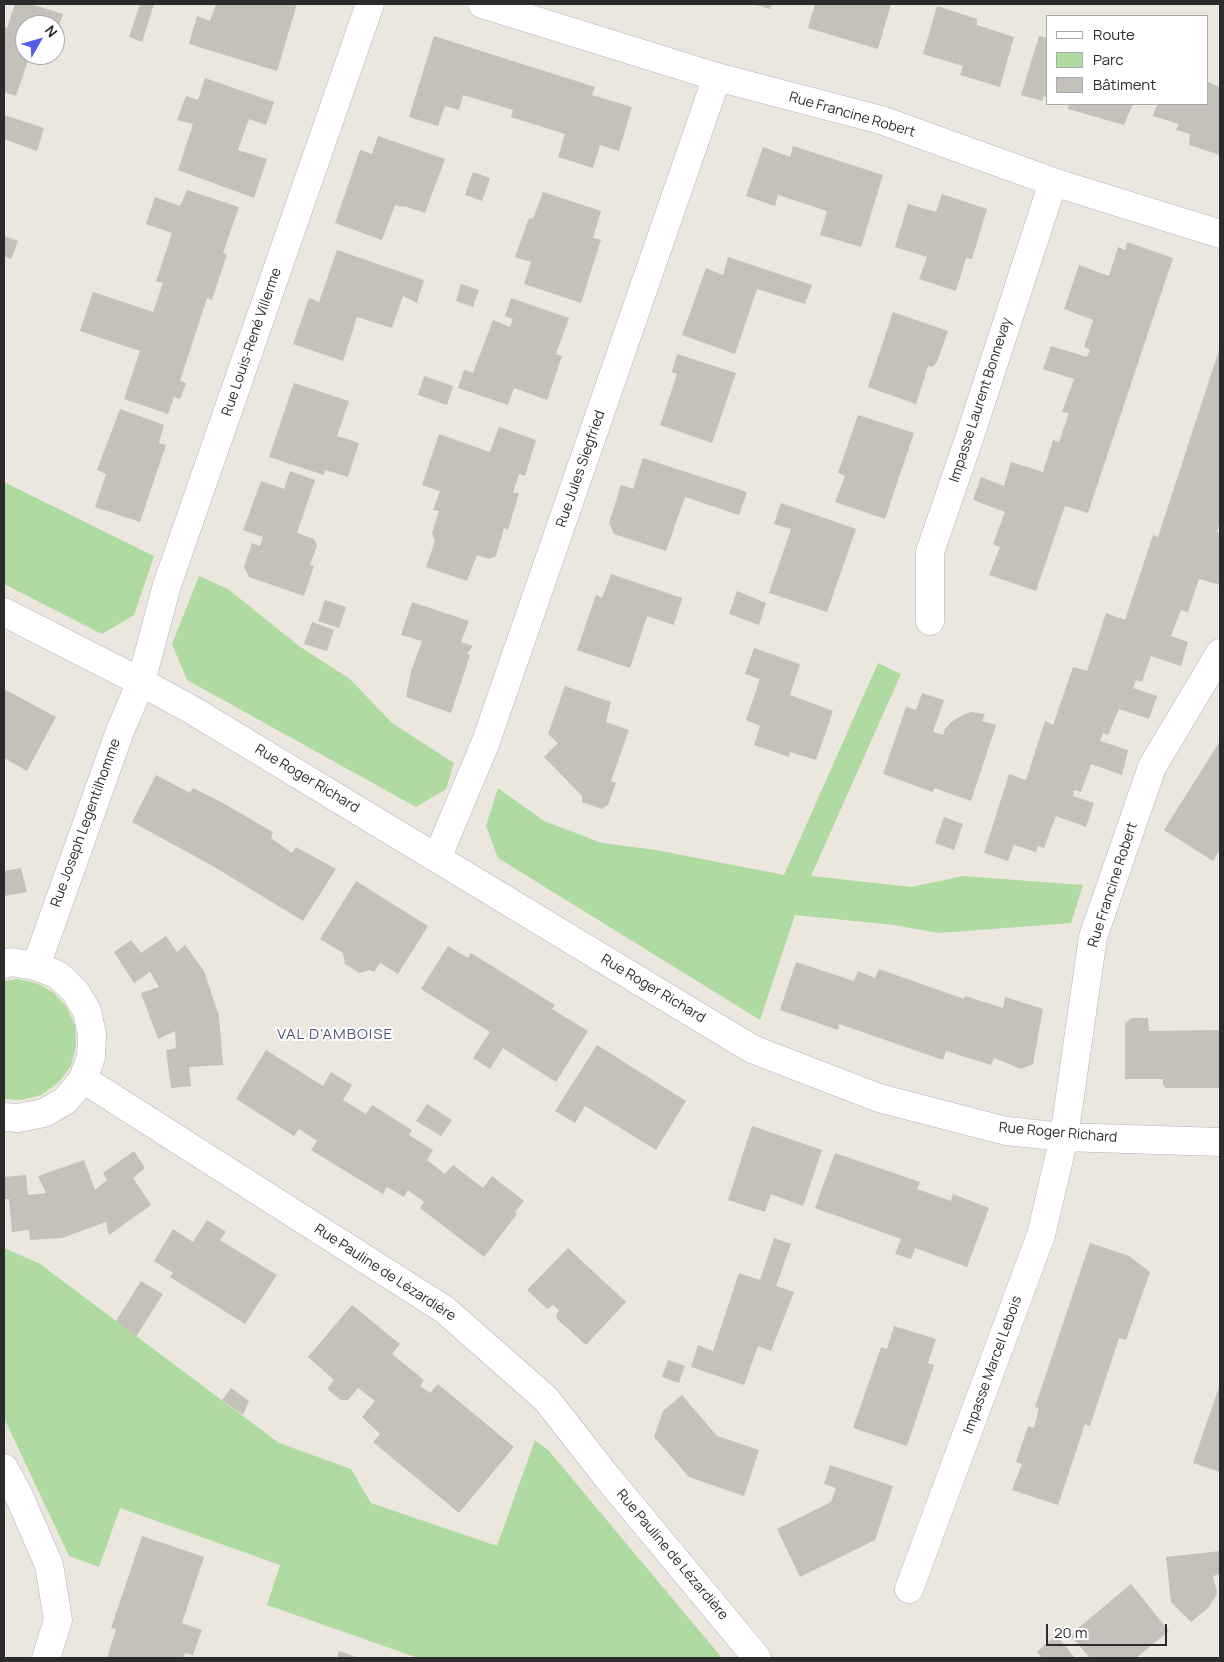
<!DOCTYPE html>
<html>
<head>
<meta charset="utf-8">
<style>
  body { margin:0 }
  #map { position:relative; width:1224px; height:1662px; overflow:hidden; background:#ebe7df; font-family:Manrope,sans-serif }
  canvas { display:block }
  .frame { position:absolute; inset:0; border:5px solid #2b2b2b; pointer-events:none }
  .legend { position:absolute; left:1046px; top:15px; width:162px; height:90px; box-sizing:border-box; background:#fff; border:1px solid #aaa; margin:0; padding:6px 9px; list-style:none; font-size:15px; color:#2b2b2b }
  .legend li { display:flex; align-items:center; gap:10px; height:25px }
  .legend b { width:25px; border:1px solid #aaa }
  .north { position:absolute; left:15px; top:15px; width:50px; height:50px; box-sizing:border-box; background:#fff; border:1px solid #aaa; border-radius:50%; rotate:52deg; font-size:14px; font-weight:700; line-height:20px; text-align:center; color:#2b2b2b }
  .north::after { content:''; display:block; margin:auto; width:18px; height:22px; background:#525ce4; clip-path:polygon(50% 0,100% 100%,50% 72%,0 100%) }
  .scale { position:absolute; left:1046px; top:1624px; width:121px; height:22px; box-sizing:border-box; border:2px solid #2b2b2b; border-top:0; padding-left:6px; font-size:15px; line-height:18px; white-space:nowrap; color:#2b2b2b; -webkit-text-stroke:4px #fff; paint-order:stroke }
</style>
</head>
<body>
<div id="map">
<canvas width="1224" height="1662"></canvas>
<div class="frame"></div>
<ul class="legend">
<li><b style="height:6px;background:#fff"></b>Route</li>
<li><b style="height:14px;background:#afdba2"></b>Parc</li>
<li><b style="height:14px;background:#c4c1ba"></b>Bâtiment</li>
</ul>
<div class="north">N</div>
<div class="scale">20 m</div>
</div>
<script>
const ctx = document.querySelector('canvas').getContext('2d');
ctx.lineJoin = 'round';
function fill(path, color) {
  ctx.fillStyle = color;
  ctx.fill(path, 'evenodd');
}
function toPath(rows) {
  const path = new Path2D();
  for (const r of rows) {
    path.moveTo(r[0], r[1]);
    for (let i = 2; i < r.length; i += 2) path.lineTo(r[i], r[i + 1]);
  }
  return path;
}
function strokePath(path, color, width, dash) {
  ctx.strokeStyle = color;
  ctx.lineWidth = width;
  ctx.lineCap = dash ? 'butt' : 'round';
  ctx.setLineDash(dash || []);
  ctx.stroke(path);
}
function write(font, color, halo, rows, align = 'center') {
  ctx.font = font + ' Manrope,sans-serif';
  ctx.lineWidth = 4;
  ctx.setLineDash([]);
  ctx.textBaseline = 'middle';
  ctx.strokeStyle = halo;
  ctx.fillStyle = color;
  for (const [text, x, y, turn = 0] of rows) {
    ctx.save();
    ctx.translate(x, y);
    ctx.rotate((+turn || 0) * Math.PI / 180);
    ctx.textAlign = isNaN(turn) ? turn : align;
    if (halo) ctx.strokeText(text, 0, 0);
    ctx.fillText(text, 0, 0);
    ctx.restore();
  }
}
const green = toPath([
  [4,482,154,556,134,615,102,634,4,584],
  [199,576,228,589,299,646,350,679,392,723,454,763,446,789,416,807,187,680,172,644],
  [878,663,901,674,811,876,911,887,963,876,1083,885,1071,923,939,933,894,925,795,915,760,1020,498,858,486,826,498,788,544,821,602,843,656,850,784,875],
  [18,979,36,983,53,992,66,1006,75,1025,76,1046,71,1066,58,1083,41,1095,21,1100,4,1099,4,981],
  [4,1248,40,1264,279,1443,351,1469,371,1503,497,1546,535,1440,549,1451,722,1658,418,1658,267,1605,280,1565,120,1508,99,1567,69,1556,4,1418]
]);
const building = toPath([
  [15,4,31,4,63,14,55,36,55,25,25,25,25,55,30,55,16,96,4,92,4,27,7,28],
  [140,4,154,4,142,42,129,37],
  [216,4,297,4,277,71,189,44,197,16,210,21],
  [753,4,772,4,770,9],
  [815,4,891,4,878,49,808,28],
  [937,6,977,19,977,25,1014,37,1000,87,960,75,963,66,923,54],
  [434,36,595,87,592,95,632,107,619,151,600,145,593,168,558,157,565,134,511,117,513,110,463,95,459,110,445,106,438,126,409,117],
  [1039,36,1048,38,1048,98,1044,96,1042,101,1021,95],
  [205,78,274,102,266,125,249,119,238,150,267,159,254,198,178,170,193,124,177,120,186,96,198,100],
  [1208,82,1220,87,1220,155,1189,145,1190,134,1176,130,1179,124,1153,116,1157,104,1208,104],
  [1069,104,1133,104,1124,125,1068,109],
  [4,115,44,128,37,151,4,139],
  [378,136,445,159,425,213,404,206,404,207,395,205,382,240,335,223,360,150,372,154],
  [793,146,883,175,861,247,820,235,827,211,778,195,775,206,746,196,763,147,790,157],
  [473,172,490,178,482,201,465,195],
  [187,190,239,207,223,253,227,254,212,300,207,298,180,381,186,383,180,399,174,397,168,414,124,399,140,351,80,331,93,292,153,312,163,283,156,281,172,233,146,224,155,197,180,206],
  [543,192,601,211,593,238,601,240,581,303,524,284,531,262,515,257,529,218,533,219],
  [942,194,987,209,972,259,966,258,956,291,919,279,927,257,895,247,908,204,936,212],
  [4,236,18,241,11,259,4,256],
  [1127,242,1173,258,1088,513,1065,506,1036,591,989,575,1000,547,993,544,1005,512,973,500,981,477,1004,486,1011,462,1043,472,1053,440,1059,442,1069,413,1062,412,1074,379,1043,369,1051,346,1087,357,1090,350,1084,347,1093,320,1064,309,1079,265,1109,276,1118,247,1125,250],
  [337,250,424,280,417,303,403,296,392,328,357,317,343,361,293,344,309,298,319,302],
  [728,257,812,285,805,304,757,289,735,354,682,335,706,268,723,275],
  [461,284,479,290,473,307,456,301],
  [511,298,569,318,556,354,562,356,547,400,514,388,508,405,458,388,464,370,473,373,493,320,510,327,513,319,505,316],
  [893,312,948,331,937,362,932,367,928,366,916,404,868,387],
  [1220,347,1220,521,1217,532,1220,533,1220,585,1199,579,1188,612,1181,610,1171,636,1188,642,1181,666,1151,656,1142,682,1136,680,1133,688,1157,696,1149,719,1119,709,1108,735,1103,733,1100,741,1128,750,1122,775,1091,764,1081,792,1074,790,1073,796,1094,803,1086,827,1056,816,1044,848,1038,846,1036,852,1014,845,1008,861,984,853,1009,774,1026,780,1045,721,1053,725,1073,667,1087,671,1106,613,1125,620,1153,535,1158,537],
  [677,354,736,373,712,443,660,425,677,374,672,372],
  [424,376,453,386,447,405,418,395],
  [294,383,349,401,337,436,359,443,348,477,325,470,324,475,269,457],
  [120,409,164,425,159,443,166,445,140,522,95,507,106,474,97,470],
  [858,415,914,433,885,519,835,502,845,476,838,473],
  [499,427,536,440,525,476,519,474,513,493,519,493,508,530,504,528,496,556,489,559,477,555,467,581,426,567,435,541,432,533,439,511,433,510,440,491,422,485,439,434,490,452],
  [643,458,747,492,739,515,685,497,666,551,614,534,609,523,621,485,633,489],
  [290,471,315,480,297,533,314,539,317,546,310,565,314,566,304,596,249,577,244,567,252,543,260,546,263,537,243,530,261,481,284,489],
  [781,503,856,529,827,612,769,593,791,529,774,524],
  [611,574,682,598,674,625,647,616,630,668,577,650,596,595,602,598],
  [737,591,766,603,759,625,729,614],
  [325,600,346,607,339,628,318,621],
  [412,602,469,621,461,642,473,646,467,654,470,655,451,713,406,697,411,672,422,641,401,635],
  [312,622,334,630,327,651,304,644],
  [754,648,800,664,790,695,833,711,816,760,790,752,789,757,754,745,760,726,746,720,760,679,745,674],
  [565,686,611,702,606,722,629,730,611,781,616,783,608,805,602,809,582,802,582,796,544,757,558,743,548,734],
  [4,689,56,717,27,771,4,758],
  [922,693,944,700,933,732,943,735,945,729,951,722,963,715,971,712,985,714,982,721,996,725,971,801,934,788,933,792,883,774,906,707,916,710],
  [1220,741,1220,849,1213,861,1164,830],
  [156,775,190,793,193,788,221,802,273,832,271,838,292,853,296,847,336,869,303,921,211,865,132,822],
  [944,817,963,824,954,850,935,843],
  [4,867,5,871,21,868,27,892,4,896],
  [356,881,428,926,398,974,380,963,374,972,370,970,359,973,345,964,343,953,320,939],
  [166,936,177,952,185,945,204,971,219,1016,223,1065,189,1067,191,1086,171,1088,166,1050,176,1048,175,1031,158,1039,141,993,159,987,150,972,134,983,114,952,131,940,141,953],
  [448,946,468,958,471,953,555,1005,552,1009,588,1031,556,1082,503,1048,490,1069,473,1058,490,1032,421,989],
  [796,962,854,981,858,971,875,978,879,969,964,999,965,996,1003,1008,1005,997,1043,1009,1033,1064,1021,1069,994,1058,991,1065,946,1051,943,1060,839,1024,838,1030,780,1010],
  [1131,1018,1148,1018,1149,1031,1220,1030,1220,1088,1166,1088,1163,1085,1163,1079,1125,1079,1125,1024],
  [597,1045,686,1101,656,1150,585,1106,575,1123,555,1111],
  [266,1050,323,1086,331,1072,352,1085,343,1100,366,1114,372,1105,412,1130,409,1135,433,1150,427,1160,445,1174,453,1165,483,1188,492,1176,524,1201,515,1212,517,1214,484,1257,420,1208,424,1202,408,1190,404,1197,387,1187,383,1194,311,1150,317,1141,299,1129,294,1136,236,1099],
  [427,1104,452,1120,441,1136,416,1121],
  [752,1126,822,1150,803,1206,771,1194,765,1212,728,1200],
  [134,1151,145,1168,133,1178,151,1205,109,1235,106,1222,62,1238,30,1240,29,1230,12,1232,9,1199,4,1199,4,1177,26,1175,28,1195,46,1193,38,1176,84,1160,95,1190,107,1180,103,1173],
  [835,1153,920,1182,917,1189,951,1201,953,1194,989,1208,967,1267,915,1248,911,1259,895,1254,901,1239,815,1208],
  [207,1220,226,1232,220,1240,277,1275,245,1324,170,1277,173,1273,154,1261,173,1229,193,1242],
  [774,1238,791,1244,776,1286,794,1292,771,1351,758,1346,744,1385,691,1367,698,1345,713,1351,739,1273,760,1280],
  [1090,1243,1129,1256,1150,1272,1126,1340,1119,1338,1090,1426,1085,1424,1058,1505,1012,1490,1022,1464,1016,1462,1028,1426,1034,1428,1039,1408,1035,1407],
  [568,1248,626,1302,586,1345,556,1318,557,1313,559,1310,553,1305,547,1309,527,1290],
  [141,1281,163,1294,136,1337,116,1321],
  [352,1305,400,1344,392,1354,424,1380,420,1386,430,1393,438,1384,514,1447,459,1513,373,1442,380,1434,362,1417,375,1401,358,1388,348,1400,341,1400,327,1389,334,1380,308,1357],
  [894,1326,936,1339,928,1363,934,1365,907,1446,853,1428,881,1347,887,1349],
  [668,1360,685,1366,679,1383,662,1377],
  [1220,1384,1220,1472,1193,1463],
  [231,1388,249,1401,243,1415,222,1400],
  [682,1395,717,1436,759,1450,744,1496,689,1477,654,1437,663,1411],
  [830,1465,893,1486,875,1540,800,1577,777,1529,831,1502,836,1488,824,1484],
  [142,1536,204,1557,182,1623,202,1630,193,1655,185,1653,183,1658,107,1658,116,1629,111,1628],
  [1220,1551,1220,1574,1213,1576,1217,1592,1216,1596,1208,1608,1191,1622,1171,1602,1166,1557],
  [1131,1584,1169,1631,1136,1658,1090,1658,1070,1635],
  [1056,1635,1075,1658,1042,1658,1037,1652],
  [339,1651,359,1658,337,1658]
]);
const minor = toPath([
  [482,4,717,77,881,120,1053,182,1220,234],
  [4,612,141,682,192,710,752,1049,879,1098,1006,1131,1064,1137,1220,1142],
  [930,621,930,552,970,436,1053,182],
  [437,858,485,744,717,77],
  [4,964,11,962,36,966,58,975,75,991,87,1011,92,1034,91,1057,83,1079,66,1100,44,1113,18,1118,4,1117],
  [36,966,120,731,141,682,167,585,370,4],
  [83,1079,445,1310,546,1399,607,1477,757,1658],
  [4,1468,19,1496,49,1565,58,1620,46,1658],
  [909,1589,1041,1235,1064,1137,1093,937,1152,767,1220,653]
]);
const streetNames = [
  ["Rue Francine Robert",852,115,16],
  ["Rue Louis-René Villerme",252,342,-71],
  ["Impasse Laurent Bonnevay",981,400,-72],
  ["Rue Jules Siegfried",581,469,-71],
  ["Rue Roger Richard",307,779,31],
  ["Rue Joseph Legentilhomme",86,823,-70],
  ["Rue Francine Robert",1113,885,-72],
  ["Rue Roger Richard",653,989,31],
  ["Rue Roger Richard",1058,1133,5],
  ["Rue Pauline de Lézardière",385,1273,33],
  ["Impasse Marcel Lebois",993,1365,-70],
  ["Rue Pauline de Lézardière",672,1555,50]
];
const neighbourhoodNames = [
  ["VAL D'AMBOISE",335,1035]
];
fill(green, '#afdba2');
fill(building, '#c4c1ba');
strokePath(minor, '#b2b3bd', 29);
strokePath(minor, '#fff', 28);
write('14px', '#2b2b2b', '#fff', streetNames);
ctx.letterSpacing = '1px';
write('15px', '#505376', '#fff', neighbourhoodNames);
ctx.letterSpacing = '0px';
</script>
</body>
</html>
